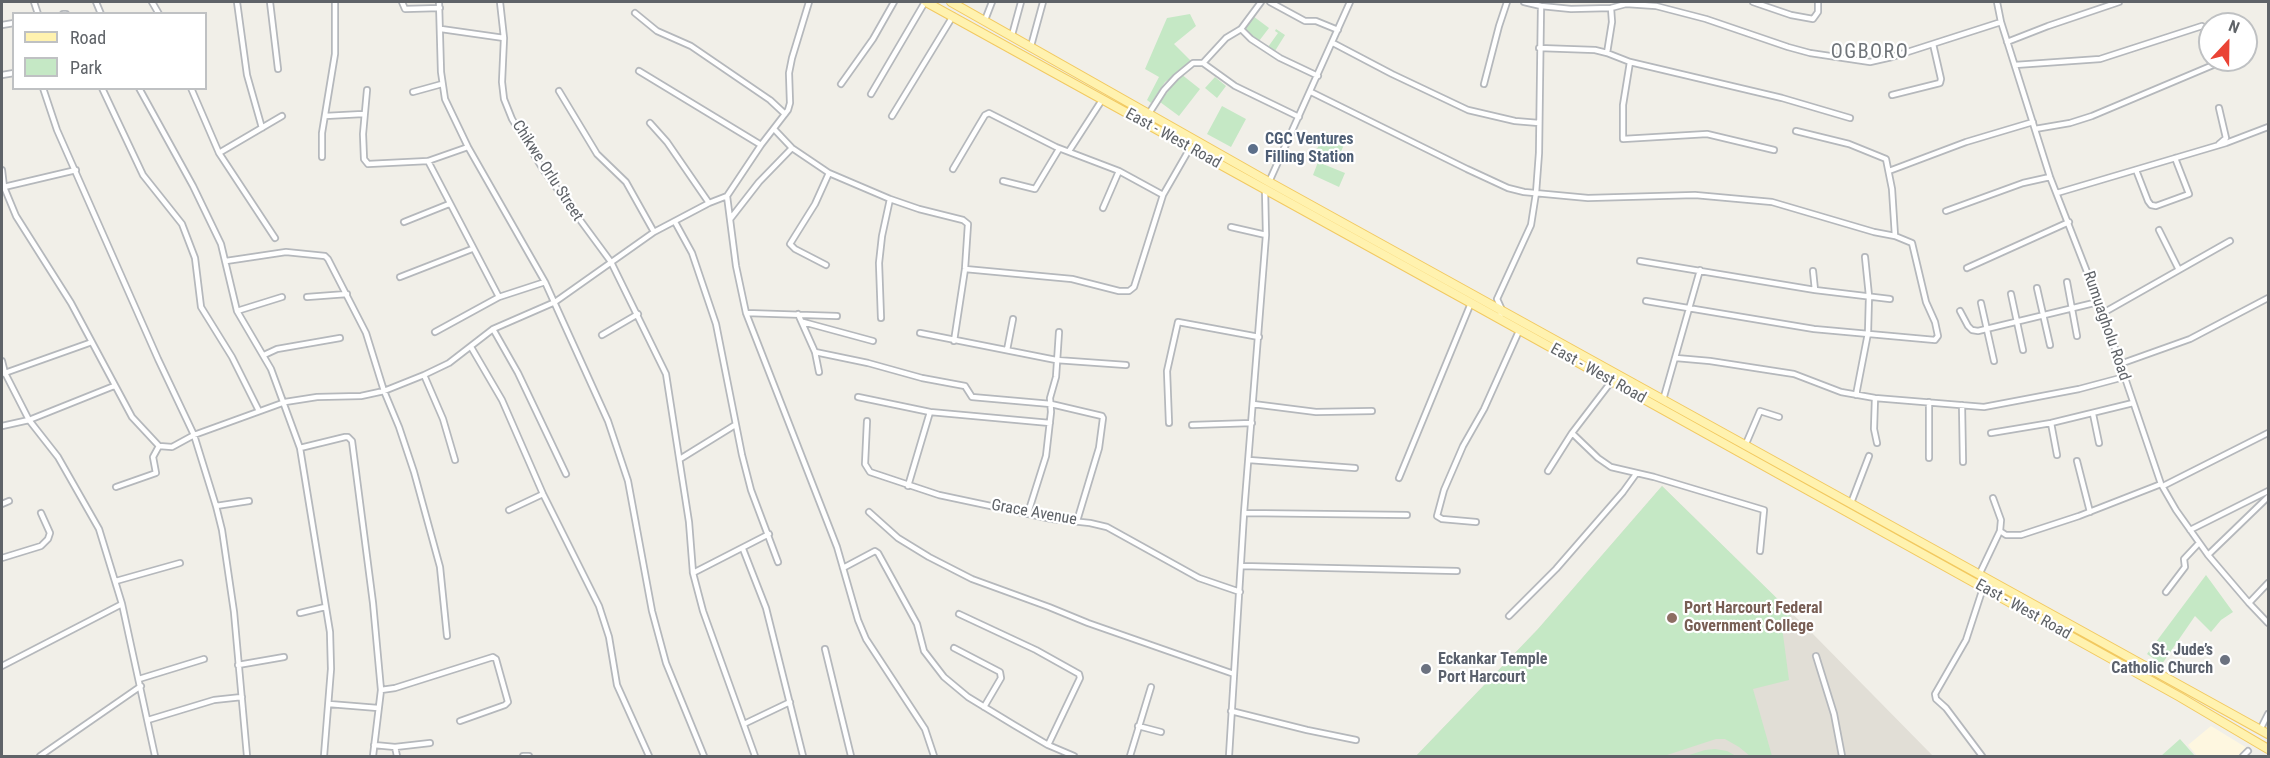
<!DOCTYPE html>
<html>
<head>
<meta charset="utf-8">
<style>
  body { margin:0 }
  #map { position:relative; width:2270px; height:758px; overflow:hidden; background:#f1efe8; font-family:"Roboto Condensed",sans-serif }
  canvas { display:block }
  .frame { position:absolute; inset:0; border:3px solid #5f6368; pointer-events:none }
  .legend { position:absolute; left:12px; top:12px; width:195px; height:78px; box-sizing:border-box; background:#fff; border:2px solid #bfc1c3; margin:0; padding:8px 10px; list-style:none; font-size:18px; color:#5f6368 }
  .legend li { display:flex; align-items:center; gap:12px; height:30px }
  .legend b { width:30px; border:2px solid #bfc1c3 }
  .north { position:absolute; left:2198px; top:12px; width:60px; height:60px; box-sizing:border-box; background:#fff; border:2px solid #bfc1c3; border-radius:50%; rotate:22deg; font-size:16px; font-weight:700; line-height:24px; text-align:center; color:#5f6368 }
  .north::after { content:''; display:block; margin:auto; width:21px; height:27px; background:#ea4335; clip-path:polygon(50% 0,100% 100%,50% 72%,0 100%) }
</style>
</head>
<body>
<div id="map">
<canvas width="2270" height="758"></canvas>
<div class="frame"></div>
<ul class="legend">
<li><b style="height:8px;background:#fff2af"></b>Road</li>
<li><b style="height:16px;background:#c5e8c5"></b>Park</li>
</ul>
<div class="north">N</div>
</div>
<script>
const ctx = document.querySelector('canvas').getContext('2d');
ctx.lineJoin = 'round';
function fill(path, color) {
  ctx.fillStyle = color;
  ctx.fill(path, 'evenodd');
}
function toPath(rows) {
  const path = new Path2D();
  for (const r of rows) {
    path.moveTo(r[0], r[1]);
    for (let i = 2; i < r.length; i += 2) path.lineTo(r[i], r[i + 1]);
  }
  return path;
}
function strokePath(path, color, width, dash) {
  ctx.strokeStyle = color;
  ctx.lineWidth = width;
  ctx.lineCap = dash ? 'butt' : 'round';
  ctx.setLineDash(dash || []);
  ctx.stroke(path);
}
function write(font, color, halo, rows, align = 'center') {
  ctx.font = font + ' "Roboto Condensed",sans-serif';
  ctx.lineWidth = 4.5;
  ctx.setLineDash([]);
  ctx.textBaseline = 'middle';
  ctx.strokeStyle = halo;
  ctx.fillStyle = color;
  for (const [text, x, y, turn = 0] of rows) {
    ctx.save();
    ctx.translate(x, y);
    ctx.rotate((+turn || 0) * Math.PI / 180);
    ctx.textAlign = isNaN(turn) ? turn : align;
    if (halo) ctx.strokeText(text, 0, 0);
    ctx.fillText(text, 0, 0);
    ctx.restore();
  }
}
const commercial = toPath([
  [2211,726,2216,729,2247,748,2237,756,2197,756,2188,745]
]);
const education = toPath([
  [1662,486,1812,633,1933,756,1416,756,1538,629]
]);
const green = toPath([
  [1190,14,1196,26,1174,44,1193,63,1165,82,1151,103,1147,100,1159,77,1145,69,1167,18],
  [1253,16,1269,28,1259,41,1243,29],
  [1276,29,1285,35,1275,51,1268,47,1278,33,1275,31],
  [1181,74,1200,89,1179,116,1160,102],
  [1215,77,1226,86,1217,98,1205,88],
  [1222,106,1246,119,1231,147,1207,134],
  [1324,131,1346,140,1337,161,1316,152],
  [1318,162,1345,173,1339,187,1313,175],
  [1662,486,1792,613,1782,627,1789,680,1753,689,1772,756,1750,756,1739,747,1725,739,1716,739,1664,756,1416,756,1538,629],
  [2206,575,2233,612,2221,620,2211,632,2195,616,2162,664,2147,654],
  [2180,739,2195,756,2161,756],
  [1715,749,1727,751,1736,756,1686,756,1705,750]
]);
const minor = toPath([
  [34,2,38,14],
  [96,2,101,14],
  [152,2,159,14],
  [237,2,247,75,262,128],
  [270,2,278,69],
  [402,2,405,9,440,8],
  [439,2,441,72,445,99,468,147,545,282,608,421,628,481,652,611,666,663,704,756],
  [500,2,504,38,502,82,504,99,512,119,544,171,611,262,666,374,689,522,693,573,703,611,755,756],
  [1270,2,1305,21,1316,21,1338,30],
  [1524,2,1541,6,1571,9,1611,8,1626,4,1656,6,1706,19,1788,47,1810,53,1870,62,1892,57,2001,22],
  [1753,2,1791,15,1813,19,1818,12,1818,2],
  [1997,2,2001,22,2050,177,2103,313,2161,484,2176,510,2208,555,2249,603,2268,623],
  [635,13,657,31,691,46,770,100,785,114],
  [63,14,66,14],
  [985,20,992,2],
  [2,25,14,23],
  [441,29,504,38],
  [1241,29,1251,39,1280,58,1318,76],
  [1012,35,1021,2],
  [2007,42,2048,26,2119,2],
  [1333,43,1392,74,1468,110,1515,121,1539,123],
  [1031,46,1043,2],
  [1539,48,1595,50,1607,53,1630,62,1782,98,1850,118],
  [2246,50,2252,48],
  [1607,53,1612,22,1611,8],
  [1630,62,1623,105,1623,139,1707,134,1774,150],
  [1203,63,1235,86,1299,117],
  [2015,65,2100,59,2202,26],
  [639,71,761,145],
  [2,75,14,73],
  [841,84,873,39,894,2],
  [1484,84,1499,26,1507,2],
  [43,88,57,130,158,359,194,435,216,506,222,530,234,612,247,756],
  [102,88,143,175,182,224,195,258,201,307,232,357,259,411],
  [139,88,193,186,221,244,237,311,271,369,300,448,330,632,331,669,324,756],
  [191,88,219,153,275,238],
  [367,90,363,134,364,159,368,164,428,161,468,147],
  [559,91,597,154,626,182,654,232],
  [413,92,442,84],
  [1311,92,1467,169,1508,188,1524,192,1588,198,1695,195,1772,202,1874,232,1895,236,1912,243,1926,302,1935,322,1938,336,1935,340,1814,329,1646,301],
  [871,94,925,2],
  [1892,95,1940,83,1941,79,1933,44],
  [1148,115,1164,90,1176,77,1193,63,1203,63,1226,38,1241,29,1261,2],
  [325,116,363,114],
  [892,116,953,16],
  [650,123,667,142,709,203],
  [774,129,792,148,829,173,890,199,919,209,963,220,968,224,965,269,954,341],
  [2035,129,2070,123,2092,116,2225,60],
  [1796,131,1849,144,1886,159,1892,189,1895,236],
  [2219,144,2226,138,2219,108],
  [1069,151,1102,100],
  [219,153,282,116],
  [322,157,322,133,335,54,335,2],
  [428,161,499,297],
  [953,169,979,125,985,115,989,113,1056,147,1119,171,1163,195],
  [2,170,4,187,16,216,71,303,132,417,159,446,172,447,194,435,285,402,317,397,361,396,384,391,424,375,449,363,493,329,555,302,654,232,709,203,727,196,761,145,788,110,790,103,789,73,792,58,809,2],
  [2136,170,2148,201,2151,205,2156,206,2189,194,2175,158],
  [1889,171,1966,142,2033,122],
  [1003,181,1035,189,1059,149],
  [1269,182,1350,2],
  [4,187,76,170],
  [2057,193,2226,143,2268,127],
  [727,196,736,266,746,313,837,547,858,620,866,639,925,729,934,756],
  [1103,208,1119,171],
  [1946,211,2023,183,2050,177],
  [731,218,759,182,792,148],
  [404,222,449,204],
  [675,222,692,253,716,324,742,455,751,490,778,562],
  [1231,227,1266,235],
  [2159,230,2179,270],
  [226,261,286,252,325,256,328,259,366,333,384,391,399,427,414,472,440,567,447,636],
  [1640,261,1815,290,1890,299],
  [826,265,795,249,790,244,815,204,829,173],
  [1967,268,2069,222],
  [965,269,1072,279,1119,291,1129,291,1134,287,1163,195,1190,148],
  [1813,271,1815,290],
  [400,277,472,249],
  [2067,282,2077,336],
  [2037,288,2050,345],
  [2011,294,2023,350],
  [307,297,347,294],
  [1981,303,1994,361],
  [237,311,282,297],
  [1960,311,1968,326,1972,330,1978,331,2098,302],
  [746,313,837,316],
  [2103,313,2230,241],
  [798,314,815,352,819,372],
  [881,318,879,263,882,236,890,199],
  [1499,319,1502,310,1497,299,1531,225,1536,193,1539,153,1541,6],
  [803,322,873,341],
  [493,329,518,373,566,474],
  [435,332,499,297,545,282],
  [920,333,1056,360,1126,365],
  [602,335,638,314],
  [471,347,502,400,543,494,599,606,609,637,617,685,649,756],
  [1007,350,1013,319],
  [815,352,868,363,922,378,965,386,972,397,1051,404,1102,416,1103,418,1099,448,1077,521],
  [264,355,277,349,340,338],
  [1676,358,1710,361,1794,374,1841,392,1875,398,1984,407,2079,389,2124,377],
  [2,361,5,373,29,420,58,457,99,529,122,604,155,756],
  [2120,364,2190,339,2268,298],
  [2,374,92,342],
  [424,375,443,419,455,460],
  [1856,395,1868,333,1869,296,1865,257],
  [858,397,930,412,1050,423],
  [1875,398,1874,429,1877,443],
  [1663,400,1700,270],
  [1929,402,1929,458],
  [1253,404,1316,412,1372,411],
  [1962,405,1963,462],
  [2093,414,2099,443],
  [867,421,865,464,870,472,939,495,1052,519,1090,523,1107,527,1199,578,1240,592],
  [1169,423,1167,371,1178,322,1259,337],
  [2051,423,2057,455],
  [1192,425,1252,423],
  [2,426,29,420,114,386],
  [1572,433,1598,458,1611,467,1654,477,1764,510,1760,551],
  [1991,433,2051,423,2133,403],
  [1745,446,1760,411,1779,417],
  [300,448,345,437,348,437,352,441,373,603,381,690,373,756],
  [680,459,735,425],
  [1249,460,1355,468],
  [2077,461,2090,512],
  [1548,471,1572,433,1611,382],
  [1399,478,1471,303],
  [908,486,930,412],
  [2163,486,2268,433],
  [116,487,156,473,153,457,159,446],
  [1851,503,1869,456],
  [2,504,9,501],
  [216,506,249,501],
  [509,510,543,494],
  [869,512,898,538,929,557,972,579,1049,607,1088,623,1234,674],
  [1028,513,1046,456,1051,412,1050,398,1056,377,1059,332],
  [1244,513,1407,515],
  [1476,522,1442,519,1437,516,1444,490,1463,446,1484,409,1519,331],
  [2190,530,2268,491],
  [2000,531,2006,535,2021,535,2079,516,2161,484],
  [743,549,766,608,803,756],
  [2208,555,2268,497],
  [2,558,41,546,48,539,50,533,41,513],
  [1241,566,1457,571],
  [843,568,875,551,878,553,917,624,924,651,944,677,968,697,1014,725,1048,745,1074,756],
  [693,573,769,534],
  [1980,573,2000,531,2001,520,1993,498],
  [116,581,180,563],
  [2166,592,2185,567,2184,559,2199,543],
  [2249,603,2268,583],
  [300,613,325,607],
  [959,614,1036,650,1079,674,1080,678,1048,745],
  [1509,616,1556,569,1623,492,1636,474],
  [954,648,1000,672,1001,678,984,707],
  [825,649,851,756],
  [1816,656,1834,714,1842,756],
  [238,665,284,657],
  [2,666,122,604],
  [139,679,204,659],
  [381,690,395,688,493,657,496,659,508,702,505,705,460,721],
  [329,704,378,708],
  [1231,711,1307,730,1356,740],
  [148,720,214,700,242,697],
  [744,724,790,702],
  [1138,726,1161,732],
  [2260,730,2268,714],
  [374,745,395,747,430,743],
  [395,747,397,756],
  [40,756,141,686],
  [523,756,529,756],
  [1130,756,1151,687],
  [1229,756,1244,513,1266,235,1265,189],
  [1982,756,1946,708,1936,699,1935,694,1966,640,1983,588],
  [2243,756,2248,751]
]);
const primary = toPath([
  [926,2,1471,303,2180,697,2268,749],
  [951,2,1269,182,2268,734]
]);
const markers = [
  [1253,149,6,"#5c6f8a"],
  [1672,618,6,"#8d6e63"],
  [2225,660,6,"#6b7280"],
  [1426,669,6,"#6b7280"]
];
const streetNames = [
  ["East - West Road",1173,139,29],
  ["Chikwe Orlu Street",547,171,57],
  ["Rumuagholu Road",2106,326,71],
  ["East - West Road",1598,374,29],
  ["Grace Avenue",1034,513,10],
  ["East - West Road",2023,610,29]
];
const serviceNames = [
  ["CGC Ventures",1265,140],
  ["Filling Station",1265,158]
];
const educationNames = [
  ["Port Harcourt Federal",1684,609],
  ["Government College",1684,627]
];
const worshipNames = [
  ["St. Jude’s",2213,651],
  ["Catholic Church",2213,669],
  ["Eckankar Temple",1438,660,"left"],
  ["Port Harcourt",1438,678,"left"]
];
const quarterNames = [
  ["OGBORO",1870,53]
];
fill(commercial, '#fef7e0');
fill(education, '#e1ded6');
fill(green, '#c5e8c5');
strokePath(minor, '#b5b8bc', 8);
strokePath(primary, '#f2c960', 10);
strokePath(minor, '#fff', 4.5);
strokePath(primary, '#fff2af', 8);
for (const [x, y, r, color] of markers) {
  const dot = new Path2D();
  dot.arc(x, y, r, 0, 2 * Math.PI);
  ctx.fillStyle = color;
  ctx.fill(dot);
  strokePath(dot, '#fff', 2);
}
write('16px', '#5f6368', '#fff', streetNames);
write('bold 16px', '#4e5e75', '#fff', serviceNames, 'left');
write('bold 16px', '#785e54', '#fff', educationNames, 'left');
write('bold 16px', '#5b616d', '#fff', worshipNames, 'right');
ctx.letterSpacing = '1.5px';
write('20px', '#70757a', '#fff', quarterNames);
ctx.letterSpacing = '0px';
</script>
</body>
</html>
